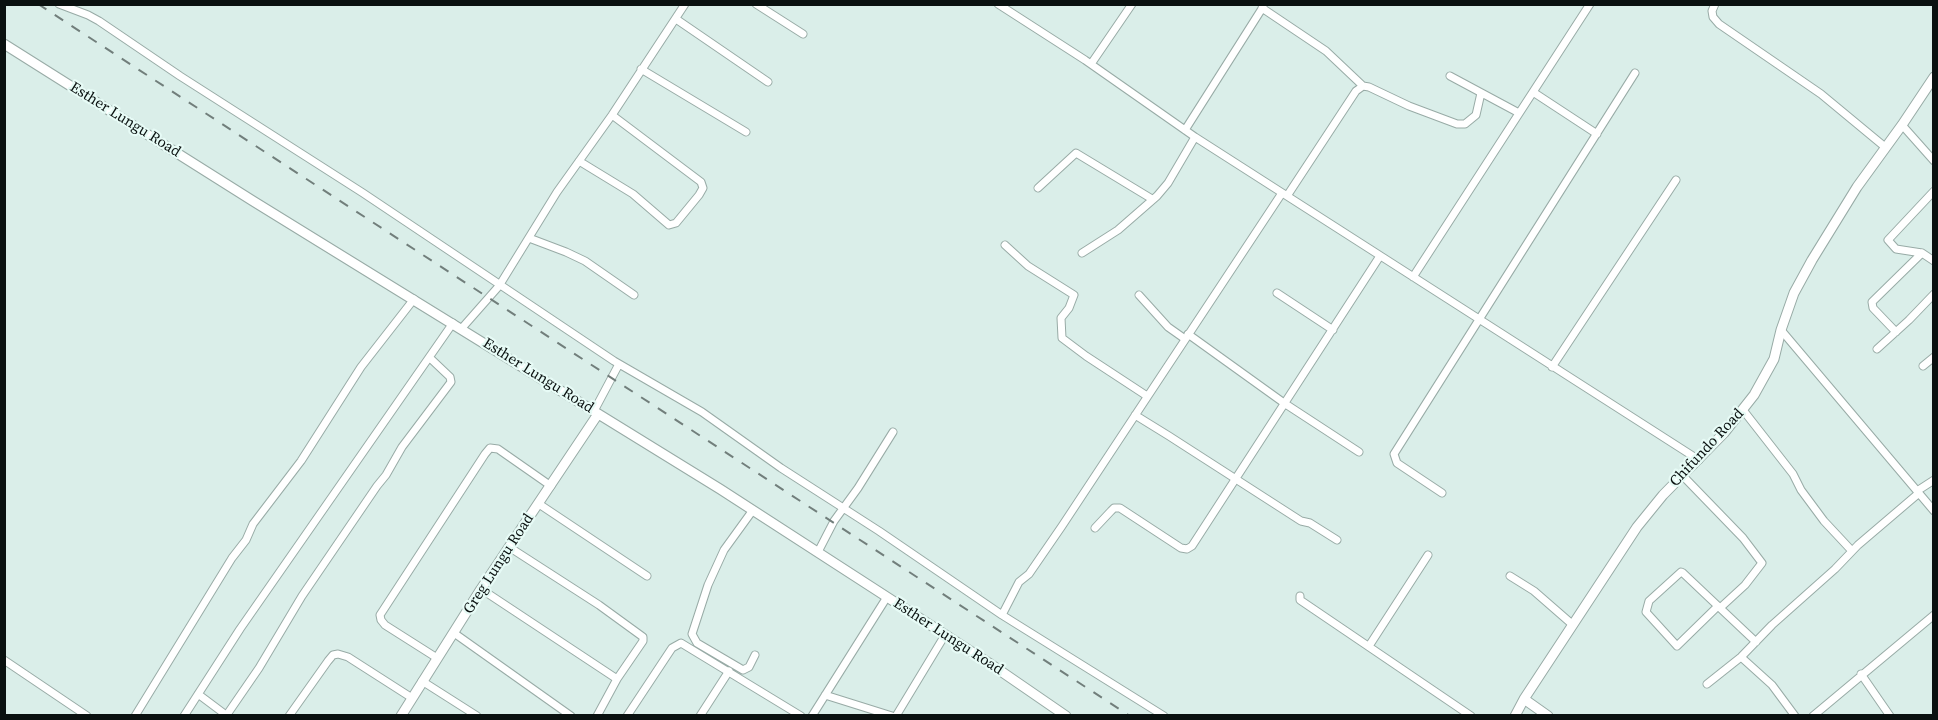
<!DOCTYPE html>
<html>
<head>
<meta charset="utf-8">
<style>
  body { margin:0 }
  #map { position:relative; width:1938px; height:720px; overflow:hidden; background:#daeee9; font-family:"Source Serif 4",serif }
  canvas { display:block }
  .frame { position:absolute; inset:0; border:6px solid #0a1110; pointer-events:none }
</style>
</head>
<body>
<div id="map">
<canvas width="1938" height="720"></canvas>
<div class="frame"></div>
</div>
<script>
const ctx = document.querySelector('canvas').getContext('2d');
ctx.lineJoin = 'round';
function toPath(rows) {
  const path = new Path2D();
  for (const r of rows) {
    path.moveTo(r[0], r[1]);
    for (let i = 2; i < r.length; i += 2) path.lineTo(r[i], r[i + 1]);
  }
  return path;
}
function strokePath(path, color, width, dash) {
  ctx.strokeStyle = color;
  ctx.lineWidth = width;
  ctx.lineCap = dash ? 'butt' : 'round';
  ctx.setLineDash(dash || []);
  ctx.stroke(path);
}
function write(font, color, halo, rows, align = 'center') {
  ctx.font = font + ' "Source Serif 4",serif';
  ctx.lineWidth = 4.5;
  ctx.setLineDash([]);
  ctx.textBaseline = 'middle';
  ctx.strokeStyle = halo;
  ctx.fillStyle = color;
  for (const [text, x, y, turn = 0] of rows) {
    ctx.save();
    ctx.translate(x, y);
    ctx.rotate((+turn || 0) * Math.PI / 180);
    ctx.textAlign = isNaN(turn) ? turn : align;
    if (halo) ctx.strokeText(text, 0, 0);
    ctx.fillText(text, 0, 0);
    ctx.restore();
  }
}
const minor = toPath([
  [59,4,88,15,99,21,180,76,363,193,614,361,702,412,781,468,879,531,1002,615,1164,716],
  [756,4,803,34],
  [998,4,1085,60,1195,137,1699,460],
  [1715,4,1712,11,1713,17,1719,24,1821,94,1885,147],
  [1262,8,1326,51,1363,86,1369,87,1409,106,1457,124,1465,124,1476,115,1481,93],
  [676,19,768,82],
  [1091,64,1132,4],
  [641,69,746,132],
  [1450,76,1519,113],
  [1533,92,1597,134],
  [1902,125,1934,161],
  [1185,130,1263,7],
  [579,161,633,194,669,225,676,223,699,195,703,188,701,182,612,115],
  [1038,188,1076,153,1152,199],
  [1934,191,1888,240,1896,249,1922,253,1934,261],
  [1287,196,1356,91,1363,86],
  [529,238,566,252,585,261,634,295],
  [1005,245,1028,266,1074,295,1069,308,1061,318,1062,338,1086,356,1147,396],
  [1082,253,1118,230,1157,196,1168,183,1195,137],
  [1413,277,1590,4],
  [1277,293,1333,330],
  [1139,295,1168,327,1185,339],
  [462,328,499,286,557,192,612,115,685,4],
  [1781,330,1934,511],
  [1896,332,1873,308,1872,302,1922,253],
  [1188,334,1284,403,1359,452],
  [1877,349,1909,320,1934,294],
  [1923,366,1934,357],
  [1552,367,1676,180],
  [1743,410,1793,474,1801,490,1824,521,1852,551],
  [594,411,619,364],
  [1135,415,1169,436,1301,521,1310,523,1337,540],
  [1682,475,1743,538,1762,563,1745,585,1720,608],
  [1917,491,1934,480],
  [1442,493,1397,463,1394,454,1635,73],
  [539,504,647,576],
  [753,510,724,550,708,585,692,634,697,643,743,670,749,667,755,655],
  [1095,528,1111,511,1114,508,1120,508,1181,548,1187,549,1192,546,1380,256],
  [509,547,599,605,643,637,643,641,617,679,597,716],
  [818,552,834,521,858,488,893,432],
  [1510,576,1534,591,1573,625],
  [481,589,617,679],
  [1300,596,1300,600,1471,716],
  [1718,606,1677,646,1646,612,1649,601,1681,572,1683,573,1720,608,1756,642],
  [1002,615,1019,582,1029,574,1062,526,1282,193],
  [454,633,571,716],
  [1369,646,1428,555],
  [1741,657,1772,685,1795,716],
  [437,658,385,625,381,620,380,615,485,454,490,448,498,449,551,486],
  [4,660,87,716],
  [1861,674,1890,716],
  [422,681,477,716],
  [1707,684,1741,657,1772,625,1835,569,1858,545,1919,493],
  [198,694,226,715],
  [825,695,892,716],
  [135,716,232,558,246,540,253,524,301,461,361,367,414,299],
  [184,716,240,629,453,323],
  [226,716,259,668,302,596,377,486,386,475,402,447,448,386,451,382,450,377,430,358],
  [289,716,328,661,333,655,338,654,348,657,412,698],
  [627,716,672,648,681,643,801,716],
  [700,716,729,671],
  [812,716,887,597],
  [896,716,945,635],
  [1813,716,1934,615]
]);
const tertiary = toPath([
  [4,44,253,201,720,489,989,663,1066,716],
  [1524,699,1548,716],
  [401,716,481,589,598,414],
  [1515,716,1524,699,1637,527,1663,495,1724,433,1754,395,1774,359,1781,330,1794,293,1812,260,1857,187,1902,125,1934,77]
]);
const rail = toPath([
  [38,4,1130,716]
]);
const streetNames = [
  ["Esther Lungu Road",125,120,32],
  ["Esther Lungu Road",538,376,32],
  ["Chifundo Road",1707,448,-47],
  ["Greg Lungu Road",499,564,-57],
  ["Esther Lungu Road",948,637,33]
];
strokePath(minor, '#98aba6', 9);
strokePath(tertiary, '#98aba6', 11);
strokePath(minor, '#fff', 7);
strokePath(tertiary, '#fff', 9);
strokePath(rail, '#717e7b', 2, [10, 10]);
write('15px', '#0a1110', '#e7fbf6', streetNames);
</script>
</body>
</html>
